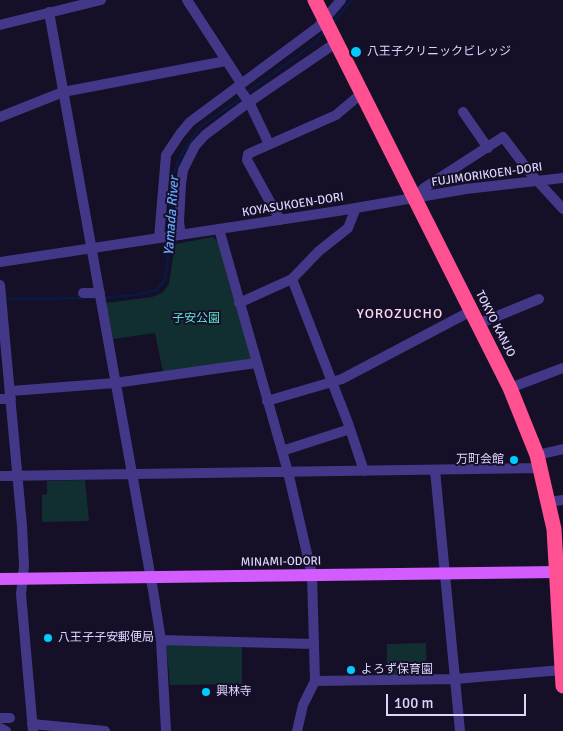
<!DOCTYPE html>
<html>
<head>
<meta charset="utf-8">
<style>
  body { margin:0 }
  #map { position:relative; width:563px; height:731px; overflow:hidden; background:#150f27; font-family:Signika,sans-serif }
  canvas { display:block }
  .scale { position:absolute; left:386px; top:694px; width:140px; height:22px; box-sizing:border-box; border:2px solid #ded5ff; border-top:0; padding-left:6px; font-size:15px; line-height:18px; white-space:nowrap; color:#ded5ff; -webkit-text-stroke:4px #150f27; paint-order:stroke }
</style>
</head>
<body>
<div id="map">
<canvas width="563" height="731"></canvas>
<div class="scale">100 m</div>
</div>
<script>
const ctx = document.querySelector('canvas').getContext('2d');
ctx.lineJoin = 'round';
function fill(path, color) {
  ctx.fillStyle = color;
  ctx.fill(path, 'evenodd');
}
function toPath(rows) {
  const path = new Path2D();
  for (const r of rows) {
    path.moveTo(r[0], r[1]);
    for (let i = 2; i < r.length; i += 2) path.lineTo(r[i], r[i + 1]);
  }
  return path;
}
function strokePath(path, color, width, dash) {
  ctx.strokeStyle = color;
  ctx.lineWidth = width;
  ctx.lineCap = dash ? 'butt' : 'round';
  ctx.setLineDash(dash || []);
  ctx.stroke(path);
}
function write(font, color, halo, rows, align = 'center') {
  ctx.font = font + ' Signika,"Noto Sans JP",sans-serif';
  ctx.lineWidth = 4;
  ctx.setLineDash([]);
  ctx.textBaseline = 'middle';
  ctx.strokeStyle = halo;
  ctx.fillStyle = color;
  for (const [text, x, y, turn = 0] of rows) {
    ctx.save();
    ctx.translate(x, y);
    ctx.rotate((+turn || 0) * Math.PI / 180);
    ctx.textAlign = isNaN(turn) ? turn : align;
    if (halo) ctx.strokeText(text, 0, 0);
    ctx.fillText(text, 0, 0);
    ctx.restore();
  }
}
const green = toPath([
  [213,237,218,242,251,359,163,372,155,333,113,339,106,303,152,297,162,293,169,284,175,244],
  [85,480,89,521,42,522,42,495,47,494,47,481],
  [166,643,242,647,242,684,170,685],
  [426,643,427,679,387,680,387,644]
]);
const stream = toPath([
  [332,24,352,0],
  [245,94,314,44,325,31],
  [170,234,174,172,181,155,200,127,241,98],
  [102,298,135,295,157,290,165,279,170,239],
  [5,299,97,298]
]);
const minor = toPath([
  [187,0,241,83],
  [49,12,153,590,161,640,166,731],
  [0,25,101,0],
  [238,87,249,102,269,144],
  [463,112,488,148],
  [0,117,63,92,226,61],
  [414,198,424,188,503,137,531,174,563,209],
  [280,220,247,160,248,154,336,115,362,93],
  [219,229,288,472,312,575,315,681,303,705,297,731],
  [181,235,179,222,181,184,183,170,195,146,205,135,249,102,337,42],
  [159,238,166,155,180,134,190,122,318,27,341,0],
  [0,262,338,211,466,189,563,178],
  [292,279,348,423,364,471],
  [0,285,22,526,24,566,21,594,33,731],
  [83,293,100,293],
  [239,303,292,279,319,251,348,228,356,208],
  [478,324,539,299],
  [510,388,563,368],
  [11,391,115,383,256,363],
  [0,399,11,399],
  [267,401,342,379,471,311],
  [282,451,350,429],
  [537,455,563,449],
  [435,470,460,731],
  [0,476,541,468],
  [549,502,563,500],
  [161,640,314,644],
  [315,681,455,679,562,670],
  [0,718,10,718],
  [32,724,105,731],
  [0,728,6,731]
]);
const major = toPath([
  [0,579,558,572]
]);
const highway = toPath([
  [315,0,510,388,537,455,554,529,563,686]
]);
const markers = [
  [356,52,6,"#01cbff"],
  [514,460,5,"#01cbff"],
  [48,638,5,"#01cbff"],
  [351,670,5,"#01cbff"],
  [206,692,5,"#01cbff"]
];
const poiNames = [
  ["八王子クリニックビレッジ",367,52],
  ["万町会館",504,460,"right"],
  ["八王子子安郵便局",58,638],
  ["よろず保育園",361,670],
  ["興林寺",216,692]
];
const streetNames = [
  ["FUJIMORIKOEN-DORI",487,175,-8],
  ["KOYASUKOEN-DORI",293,205,-9],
  ["TOKYO KANJO",495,324,63],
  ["MINAMI-ODORI",281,562,-1]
];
const parkNames = [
  ["子安公園",196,319]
];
const waterNames = [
  ["Yamada River",172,216,-86]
];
const neighbourhoodNames = [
  ["YOROZUCHO",400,314]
];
fill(green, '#112f31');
strokePath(stream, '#091946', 2.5);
strokePath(minor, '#433888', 10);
strokePath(major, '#d35cff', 12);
strokePath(highway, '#ff5092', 15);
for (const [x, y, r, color] of markers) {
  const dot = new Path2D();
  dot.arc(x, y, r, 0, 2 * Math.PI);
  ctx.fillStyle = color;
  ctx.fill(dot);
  strokePath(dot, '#150f27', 2);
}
write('12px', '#ded5ff', '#150f27', poiNames, 'left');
write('12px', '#ded5ff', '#150f27', streetNames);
write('12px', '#5ce4d0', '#150f27', parkNames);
write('italic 14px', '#63a6ff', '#150f27', waterNames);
ctx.letterSpacing = '1px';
write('14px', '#ffd7ec', '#150f27', neighbourhoodNames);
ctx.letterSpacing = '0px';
</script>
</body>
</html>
